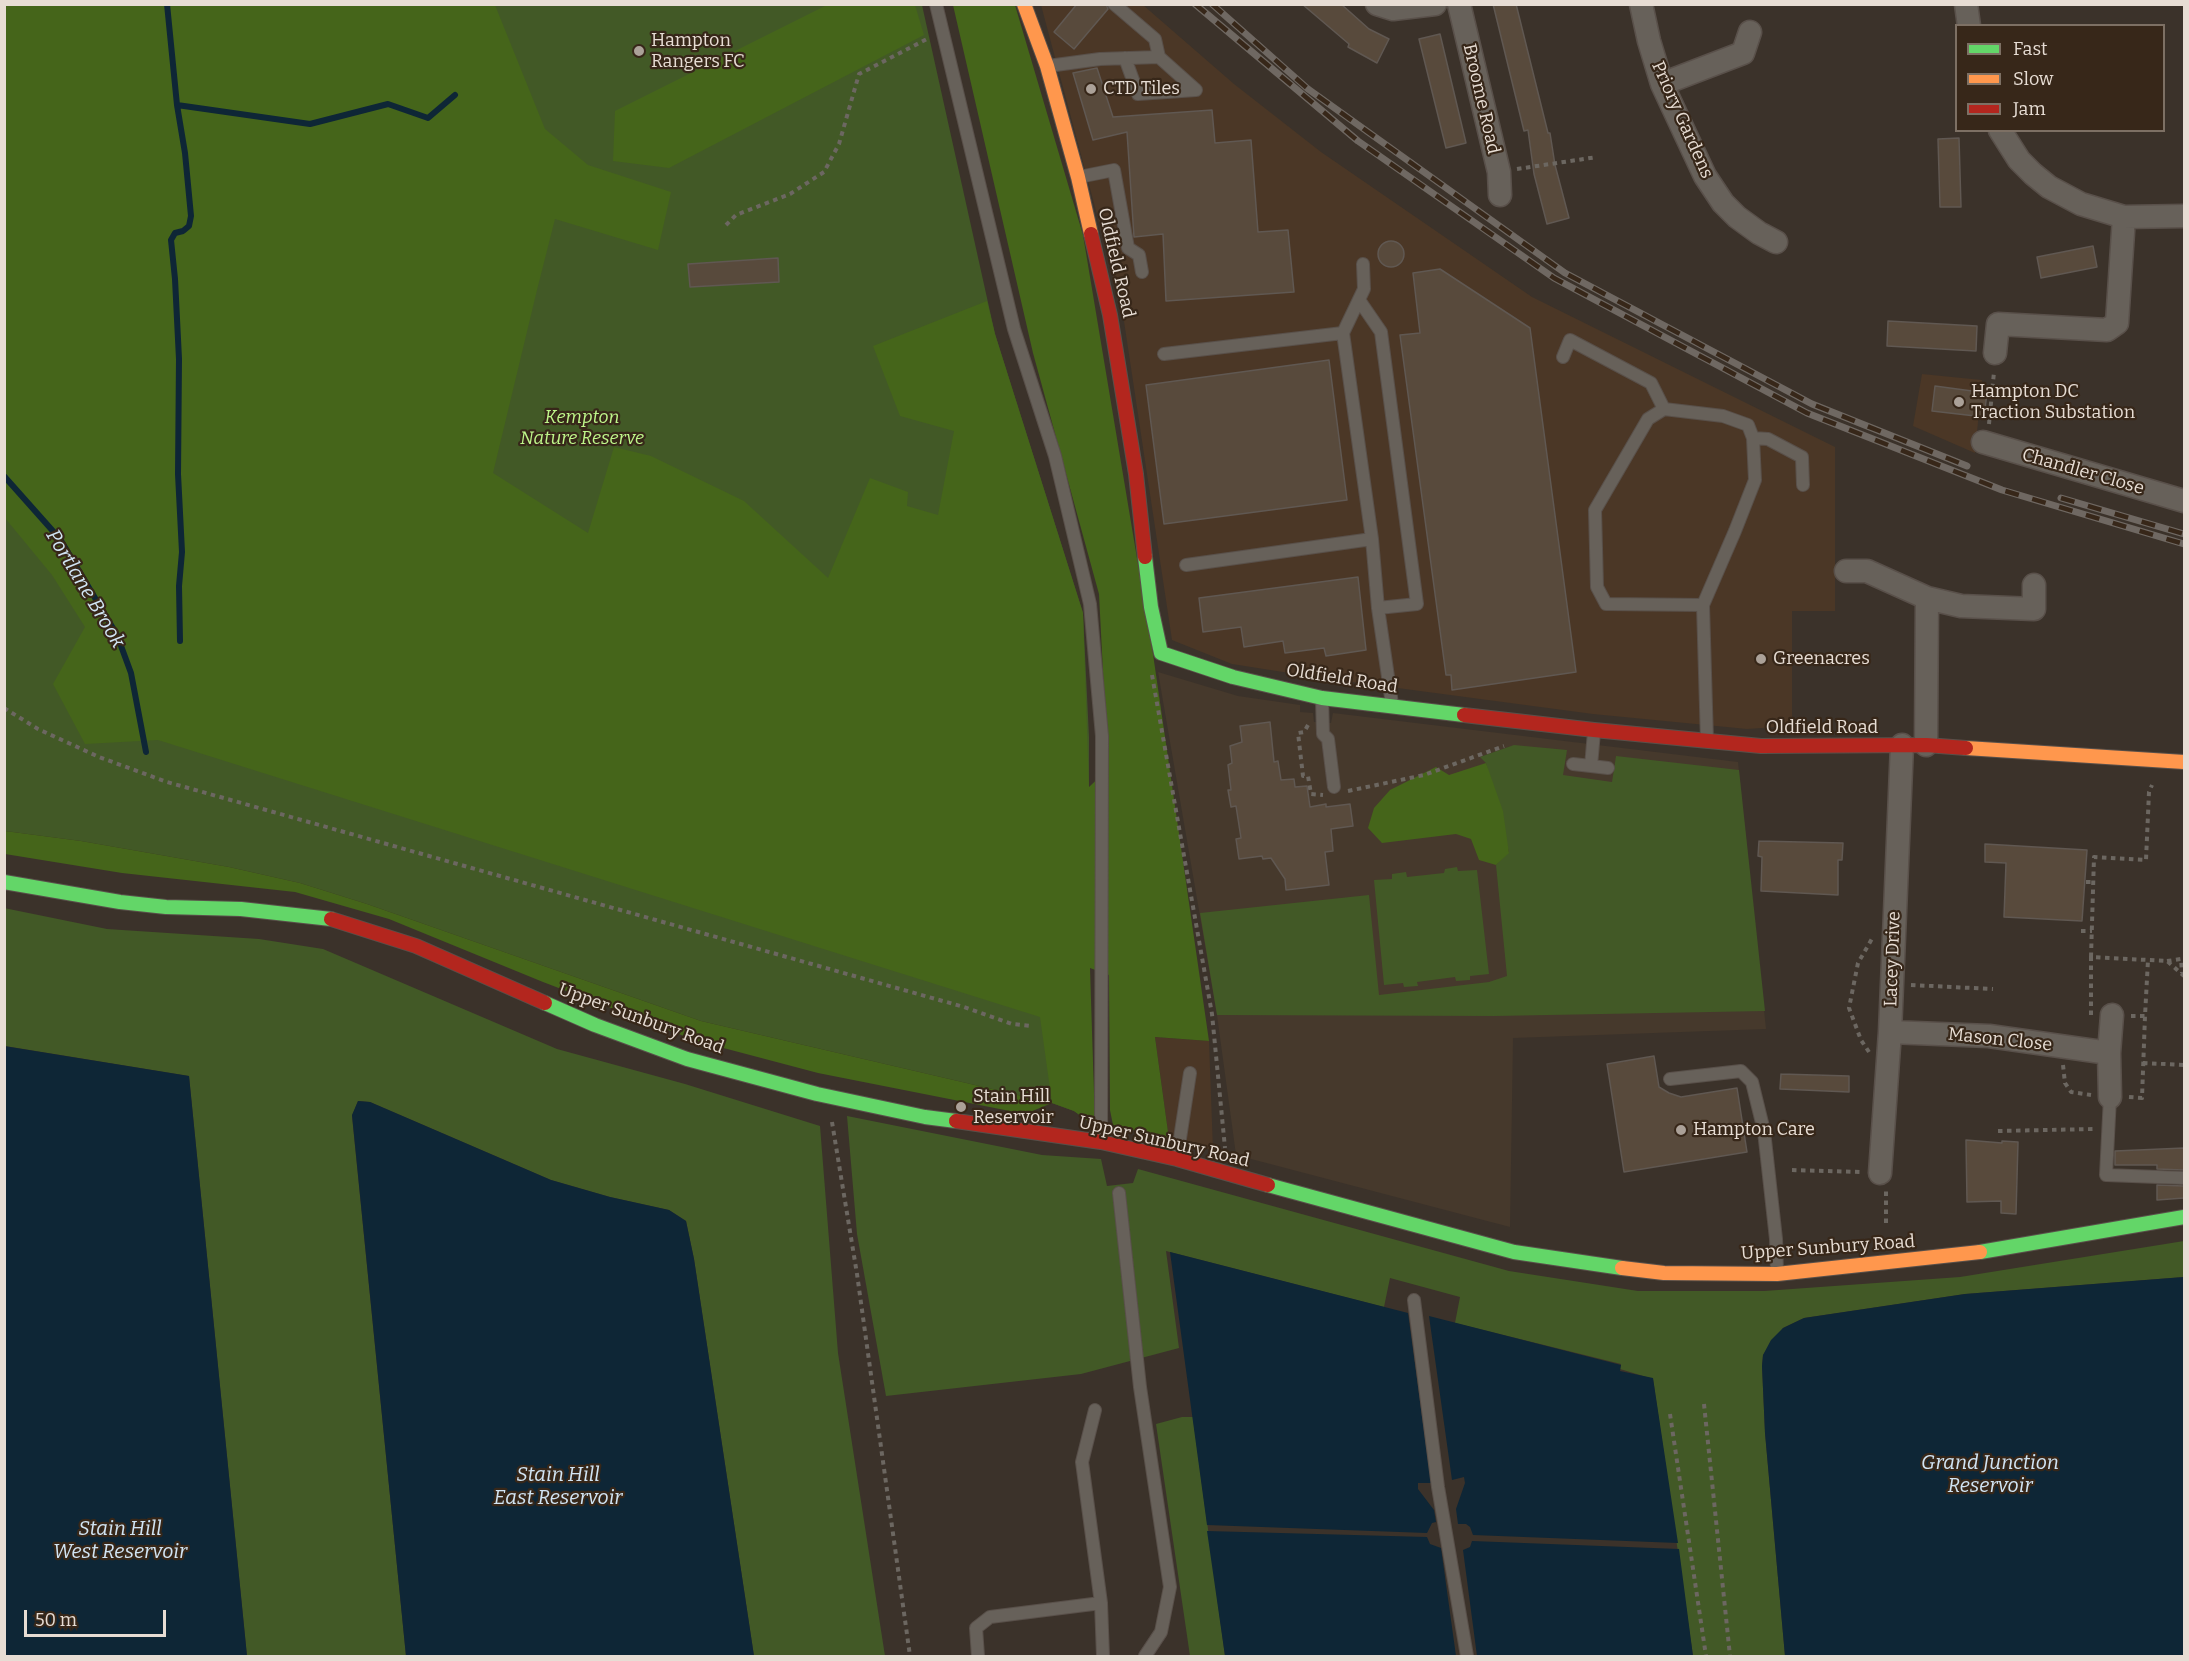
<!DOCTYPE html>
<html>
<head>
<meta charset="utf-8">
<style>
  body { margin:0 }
  #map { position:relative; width:2189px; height:1661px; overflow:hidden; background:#3b322a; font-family:Bitter,serif }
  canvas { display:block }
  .frame { position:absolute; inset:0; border:6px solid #e7ddd4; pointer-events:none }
  .legend { position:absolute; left:1955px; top:24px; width:210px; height:108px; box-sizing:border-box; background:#372719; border:2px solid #7d7064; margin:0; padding:8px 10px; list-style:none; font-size:18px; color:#e7ddd4 }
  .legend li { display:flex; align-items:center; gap:12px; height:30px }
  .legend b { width:30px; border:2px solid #7d7064 }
  .scale { position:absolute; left:24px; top:1610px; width:142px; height:27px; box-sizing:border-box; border:3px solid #e7ddd4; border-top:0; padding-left:8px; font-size:18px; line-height:21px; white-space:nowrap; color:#e7ddd4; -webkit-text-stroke:4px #372719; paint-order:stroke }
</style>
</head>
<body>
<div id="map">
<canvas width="2189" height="1661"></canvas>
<div class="frame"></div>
<ul class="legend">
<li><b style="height:8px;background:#63d668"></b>Fast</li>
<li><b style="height:8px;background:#ff974d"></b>Slow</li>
<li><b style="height:8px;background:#b3261e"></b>Jam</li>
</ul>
<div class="scale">50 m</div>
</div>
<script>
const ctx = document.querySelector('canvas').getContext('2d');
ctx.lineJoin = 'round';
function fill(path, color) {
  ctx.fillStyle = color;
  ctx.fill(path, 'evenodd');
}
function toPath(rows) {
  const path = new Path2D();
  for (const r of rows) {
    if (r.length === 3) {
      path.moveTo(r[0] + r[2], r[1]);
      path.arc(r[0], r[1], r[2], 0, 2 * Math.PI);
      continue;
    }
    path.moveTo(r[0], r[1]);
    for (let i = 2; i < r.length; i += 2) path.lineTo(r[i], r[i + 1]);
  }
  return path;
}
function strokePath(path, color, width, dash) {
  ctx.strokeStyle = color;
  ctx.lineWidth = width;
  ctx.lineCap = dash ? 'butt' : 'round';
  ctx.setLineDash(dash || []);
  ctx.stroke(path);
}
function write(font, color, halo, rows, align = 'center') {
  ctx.font = font + ' Bitter,serif';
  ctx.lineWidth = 4.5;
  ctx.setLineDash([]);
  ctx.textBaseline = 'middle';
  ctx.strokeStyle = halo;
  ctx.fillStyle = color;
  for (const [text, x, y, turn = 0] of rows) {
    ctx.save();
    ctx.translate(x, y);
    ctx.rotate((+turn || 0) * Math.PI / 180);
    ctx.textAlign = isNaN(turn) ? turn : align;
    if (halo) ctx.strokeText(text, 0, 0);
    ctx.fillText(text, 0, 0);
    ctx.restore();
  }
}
const built = toPath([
  [1041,5,1143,5,1234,84,1321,152,1532,297,1835,447,1835,611,1792,611,1792,726,1747,729,1593,714,1315,677,1232,664,1172,640,1122,308],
  [1922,374,1982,380,1975,453,1913,426],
  [1155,1037,1209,1041,1213,1150,1169,1139]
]);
const education = toPath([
  [1158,672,1238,696,1300,705,1300,712,1313,713,1314,722,1331,723,1333,713,1738,762,1766,1029,1513,1038,1510,1227,1236,1155,1217,1015]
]);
const green = toPath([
  [4,5,922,5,995,334,1083,613,1089,737,1089,968,1095,1126,1074,1111,1052,1103,701,1021,367,904,300,883,229,867,81,841,5,831],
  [1514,745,1567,750,1563,775,1612,782,1616,756,1739,770,1765,1011,1494,1016,1217,1015,1200,913,1369,895,1379,995,1489,982,1507,976,1496,865,1509,852,1486,763,1480,757],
  [1457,867,1458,871,1477,870,1489,974,1470,976,1470,980,1456,981,1455,977,1417,982,1418,986,1404,987,1403,983,1384,985,1374,880,1392,879,1392,874,1406,872,1407,877,1444,873,1445,869],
  [4,908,107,929,259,939,323,949,557,1049,685,1084,820,1126,838,1353,885,1656,754,1656,694,1259,686,1221,669,1210,610,1197,551,1180,370,1102,358,1101,352,1116,406,1656,247,1656,189,1076,5,1046],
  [847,1116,1042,1155,1101,1159,1107,1186,1133,1183,1138,1169,1509,1271,1638,1291,1764,1291,1960,1277,2184,1241,2184,1277,1965,1294,1804,1318,1783,1328,1763,1355,1762,1366,1765,1433,1785,1656,1693,1656,1653,1379,1620,1369,1621,1364,1455,1323,1460,1297,1390,1278,1384,1307,1166,1251,1179,1348,1081,1374,886,1396,857,1234],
  [1182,1417,1193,1417,1225,1656,1190,1656,1156,1424]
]);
const forest = toPath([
  [4,5,495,5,545,129,588,165,671,192,658,250,555,219,537,290,493,473,588,533,614,447,651,456,744,501,828,578,870,478,908,492,907,506,938,515,954,431,900,416,873,346,987,301,995,334,1083,613,1089,787,1108,769,1099,594,1033,353,953,5,1015,5,1083,235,1153,654,1209,1041,1155,1037,1169,1139,1113,1125,1110,1110,1109,975,1090,968,1095,1126,1074,1111,1052,1103,1025,1114,818,1073,697,1041,543,982,389,919,295,892,122,873,5,854,5,831,81,841,229,867,300,883,367,904,701,1021,1052,1103,1040,1017,158,740,85,744,53,684,85,627,52,575,5,518],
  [827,5,915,5,924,35,669,168,613,161,615,111],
  [1486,763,1503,811,1509,853,1496,865,1479,860,1471,839,1456,834,1382,843,1368,828,1374,808,1390,790,1436,767,1449,775]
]);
const water = toPath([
  [4,1046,189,1076,247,1656,5,1656],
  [358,1101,370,1102,551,1180,610,1197,669,1210,686,1221,694,1259,754,1656,406,1656,352,1115],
  [1170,1252,1408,1313,1431,1483,1418,1483,1418,1489,1434,1510,1436,1522,1432,1523,1427,1533,1207,1525],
  [2184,1277,2184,1656,1785,1656,1765,1433,1762,1366,1763,1355,1771,1340,1783,1328,1804,1318,1965,1294],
  [1429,1316,1621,1365,1620,1371,1653,1378,1678,1543,1473,1535,1470,1527,1466,1524,1458,1524,1456,1509,1465,1483,1464,1477,1452,1480],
  [1207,1531,1427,1537,1430,1544,1441,1548,1456,1656,1225,1656],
  [1472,1541,1679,1549,1693,1656,1477,1656,1463,1550,1470,1547]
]);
const stream = toPath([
  [167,4,177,105,185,153,191,216,189,226,183,231,175,233,171,240,175,279,179,359,178,474,182,552,179,586,180,641],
  [177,105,310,124,388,104,428,118,455,95],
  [4,476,60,539,117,635,131,673,146,752]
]);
const building = toPath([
  [1077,4,1106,4,1108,9,1074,49,1054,32,1077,4],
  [1302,4,1341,4,1369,29,1389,39,1377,63,1348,47,1349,44,1302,4],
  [1493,4,1516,4,1548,133,1550,133,1555,165,1569,218,1547,224,1534,174,1528,130,1524,131,1493,4],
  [1440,34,1466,143,1446,148,1419,39,1440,34],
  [1097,68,1113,117,1212,110,1215,143,1251,140,1258,232,1288,230,1294,292,1166,301,1163,234,1134,237,1127,132,1093,140,1073,73,1097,68],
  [1959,138,1961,207,1940,207,1938,139,1959,138],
  [1391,254,13],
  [2093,246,2097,267,2041,278,2037,257,2093,246],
  [778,258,779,282,690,287,688,264,778,258],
  [1440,269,1530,328,1576,672,1452,690,1451,675,1446,675,1400,335,1420,333,1413,273,1440,269],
  [1888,321,1977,326,1976,351,1887,346,1888,321],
  [1329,360,1347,500,1164,524,1146,385,1329,360],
  [1935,386,1987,393,1984,417,1932,411,1935,386],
  [1358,577,1366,650,1326,656,1324,648,1285,653,1283,641,1244,647,1241,627,1203,632,1199,598,1358,577],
  [1270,722,1274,762,1278,761,1281,780,1294,779,1295,787,1307,786,1310,807,1326,804,1326,807,1350,804,1353,826,1331,829,1333,851,1325,852,1329,885,1286,890,1285,879,1271,858,1263,859,1262,856,1239,859,1236,839,1241,838,1236,806,1231,807,1228,790,1231,790,1228,765,1232,763,1230,746,1242,742,1240,726,1270,722],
  [1759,841,1843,843,1842,860,1838,860,1838,895,1761,891,1762,857,1758,856,1759,841],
  [1985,844,2087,850,2082,921,2004,917,2006,863,1985,862,1985,844],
  [1654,1056,1659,1087,1669,1093,1681,1097,1737,1088,1747,1152,1624,1172,1607,1064,1654,1056],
  [1781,1074,1849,1076,1849,1092,1780,1089,1781,1074],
  [1966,1140,2002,1143,2002,1141,2018,1142,2016,1214,2001,1213,2001,1201,1967,1202,1966,1140],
  [2184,1148,2184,1170,2157,1169,2157,1165,2115,1165,2115,1151,2184,1148],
  [2157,1185,2184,1186,2184,1198,2157,1200,2157,1185]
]);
const path = toPath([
  [1289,5,1289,4],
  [1517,169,1597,157],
  [726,225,736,215,790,194,824,172,839,144,859,74,929,38],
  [1989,424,1994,372],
  [1152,675,1212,1014,1225,1148],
  [4,708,38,729,99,757,167,782,964,1007,1012,1024,1031,1026],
  [1308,725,1304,732,1298,733,1303,776,1308,776,1311,794,1323,795],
  [1348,791,1424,775,1504,746],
  [2086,882,2094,882],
  [2081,931,2092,931],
  [2091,957,2094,857,2146,860,2149,792,2152,785],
  [2167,961,2181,959,2182,973],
  [1911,985,1993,989],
  [2091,1015,2091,957,2167,961,2184,976],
  [2131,1016,2145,1016,2148,960],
  [1869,1052,1861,1040,1849,1008,1858,963,1873,937],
  [2143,1063,2184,1065],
  [2063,1065,2065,1083,2071,1092,2091,1095],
  [2129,1097,2142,1098,2145,1016],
  [832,1122,857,1274,910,1656],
  [1998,1131,2094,1129],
  [1792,1170,1861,1172],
  [1886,1223,1886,1190],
  [1704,1404,1730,1656],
  [1670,1414,1706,1656]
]);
const lane = toPath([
  [936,4,1014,329,1055,456,1090,604,1102,736,1101,1141],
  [1114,4,1155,39,1159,57],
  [1048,66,1100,59,1159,57,1196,90,1138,94,1125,58],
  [1079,177,1114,170,1128,248,1139,255,1142,272],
  [1363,264,1364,289,1343,333,1372,539,1378,608,1392,704],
  [1359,300,1381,332,1417,604,1378,608],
  [1164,354,1343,333],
  [1563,357,1570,340,1651,383,1664,409],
  [1753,438,1768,439,1802,457,1803,485],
  [1186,565,1372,539],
  [1703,605,1606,604,1597,587,1595,510,1648,419,1664,409,1723,416,1748,425,1753,438,1755,480,1735,531,1703,605,1707,741],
  [1322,698,1323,734,1328,739,1334,787],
  [1573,764,1591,766,1594,732],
  [1591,766,1608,768],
  [1670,1079,1741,1071,1752,1082,1764,1131,1776,1239,1777,1273],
  [2110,1097,2106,1175,2184,1178],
  [1177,1158,1190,1073],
  [1119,1193,1140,1387,1170,1587,1161,1632,1145,1656],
  [1414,1300,1438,1487,1467,1656],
  [1095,1410,1082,1462,1101,1603,1103,1656],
  [978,1656,976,1628,990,1617,1101,1603]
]);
const street = toPath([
  [1377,4,1393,9,1435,4],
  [1459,4,1499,172,1500,195],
  [1641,4,1649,41,1662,84,1705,176,1723,203,1737,217,1759,233,1776,242],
  [1966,4,1969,26],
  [1662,84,1743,53,1750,32],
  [2000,130,2019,160,2033,174,2049,187,2081,204,2124,217,2184,216],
  [1995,353,1998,324,2107,330,2117,323,2124,217],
  [1983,442,2184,501],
  [1846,571,1867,571,1927,598,1961,606,2034,609,2034,585],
  [1926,745,1927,598],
  [1890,1032,1989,1036,2109,1053],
  [2110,1097,2109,1053,2112,1015],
  [1880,1173,1890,1032,1902,745]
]);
const fast = toPath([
  [1145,557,1151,607,1161,653,1233,677,1322,698,1464,715],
  [4,882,120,902,166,907,241,909,331,919],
  [545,1003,595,1025,687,1059,817,1094,925,1117,956,1121],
  [1268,1185,1514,1252,1622,1268],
  [1980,1252,2184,1217]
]);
const slow = toPath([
  [1024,4,1047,66,1078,177,1091,234],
  [1966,748,2184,762],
  [1622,1268,1664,1273,1777,1274,1980,1252]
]);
const jam = toPath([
  [1091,234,1110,315,1136,474,1145,557],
  [1464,715,1594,730,1761,746,1926,745,1966,748],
  [331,919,416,946,545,1003],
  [956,1121,1101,1142,1177,1159,1268,1185]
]);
const rail = toPath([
  [1195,4,1358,141,1554,278,1807,413,2002,490,2184,544],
  [1212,4,1308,89,1565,273,1812,404,1967,466],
  [2061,498,2184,534]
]);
const markers = [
  [639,51,6,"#aba198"],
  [1091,89,6,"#aba198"],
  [1959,402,6,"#aba198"],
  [1761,659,6,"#aba198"],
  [961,1107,6,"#aba198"],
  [1681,1130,6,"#aba198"]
];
const poiNames = [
  ["Hampton",651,41],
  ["Rangers FC",651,62],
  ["CTD Tiles",1103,89],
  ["Hampton DC",1971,392],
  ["Traction Substation",1971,413],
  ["Greenacres",1773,659],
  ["Stain Hill",973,1097],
  ["Reservoir",973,1118],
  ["Hampton Care",1693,1130]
];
const streetNames = [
  ["Broome Road",1481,99,77],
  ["Priory Gardens",1682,120,66],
  ["Oldfield Road",1116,263,77],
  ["Chandler Close",2083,472,16],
  ["Oldfield Road",1342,679,9],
  ["Oldfield Road",1822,728],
  ["Lacey Drive",1893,959,-88],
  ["Upper Sunbury Road",641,1019,20],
  ["Mason Close",2000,1040,6],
  ["Upper Sunbury Road",1164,1142,13],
  ["Upper Sunbury Road",1828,1248,-4]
];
const parkNames = [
  ["Kempton",582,418],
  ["Nature Reserve",582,439]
];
const waterNames = [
  ["Portlane Brook",85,589,59],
  ["Grand Junction",1990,1463],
  ["Reservoir",1990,1486],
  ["Stain Hill",558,1475],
  ["East Reservoir",558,1498],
  ["Stain Hill",120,1529],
  ["West Reservoir",120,1552]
];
fill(built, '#4b3726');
fill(education, '#46392c');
fill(green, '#425926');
fill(forest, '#45651a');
fill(water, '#0e2636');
strokePath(stream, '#0e2636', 6);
fill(building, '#584a3c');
strokePath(building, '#605852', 1.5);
strokePath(lane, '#59504a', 14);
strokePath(street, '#59504a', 25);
strokePath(fast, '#59504a', 16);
strokePath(slow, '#59504a', 16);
strokePath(jam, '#59504a', 16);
strokePath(path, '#6c6761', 4, [4.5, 4.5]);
strokePath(lane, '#67615a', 12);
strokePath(street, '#67615a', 22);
strokePath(fast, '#63d668', 14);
strokePath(slow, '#ff974d', 14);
strokePath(jam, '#b3261e', 14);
strokePath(rail, '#6f6862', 7);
strokePath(rail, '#372719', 4.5, [14]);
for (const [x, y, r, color] of markers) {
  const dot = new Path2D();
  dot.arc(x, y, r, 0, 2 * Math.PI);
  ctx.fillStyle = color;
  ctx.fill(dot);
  strokePath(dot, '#372719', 2);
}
write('18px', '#e7ddd4', '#372719', poiNames, 'left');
write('18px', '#e7ddd4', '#372719', streetNames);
write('italic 18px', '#bff78b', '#372719', parkNames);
write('italic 20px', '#d1e5f5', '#372719', waterNames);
</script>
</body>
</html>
